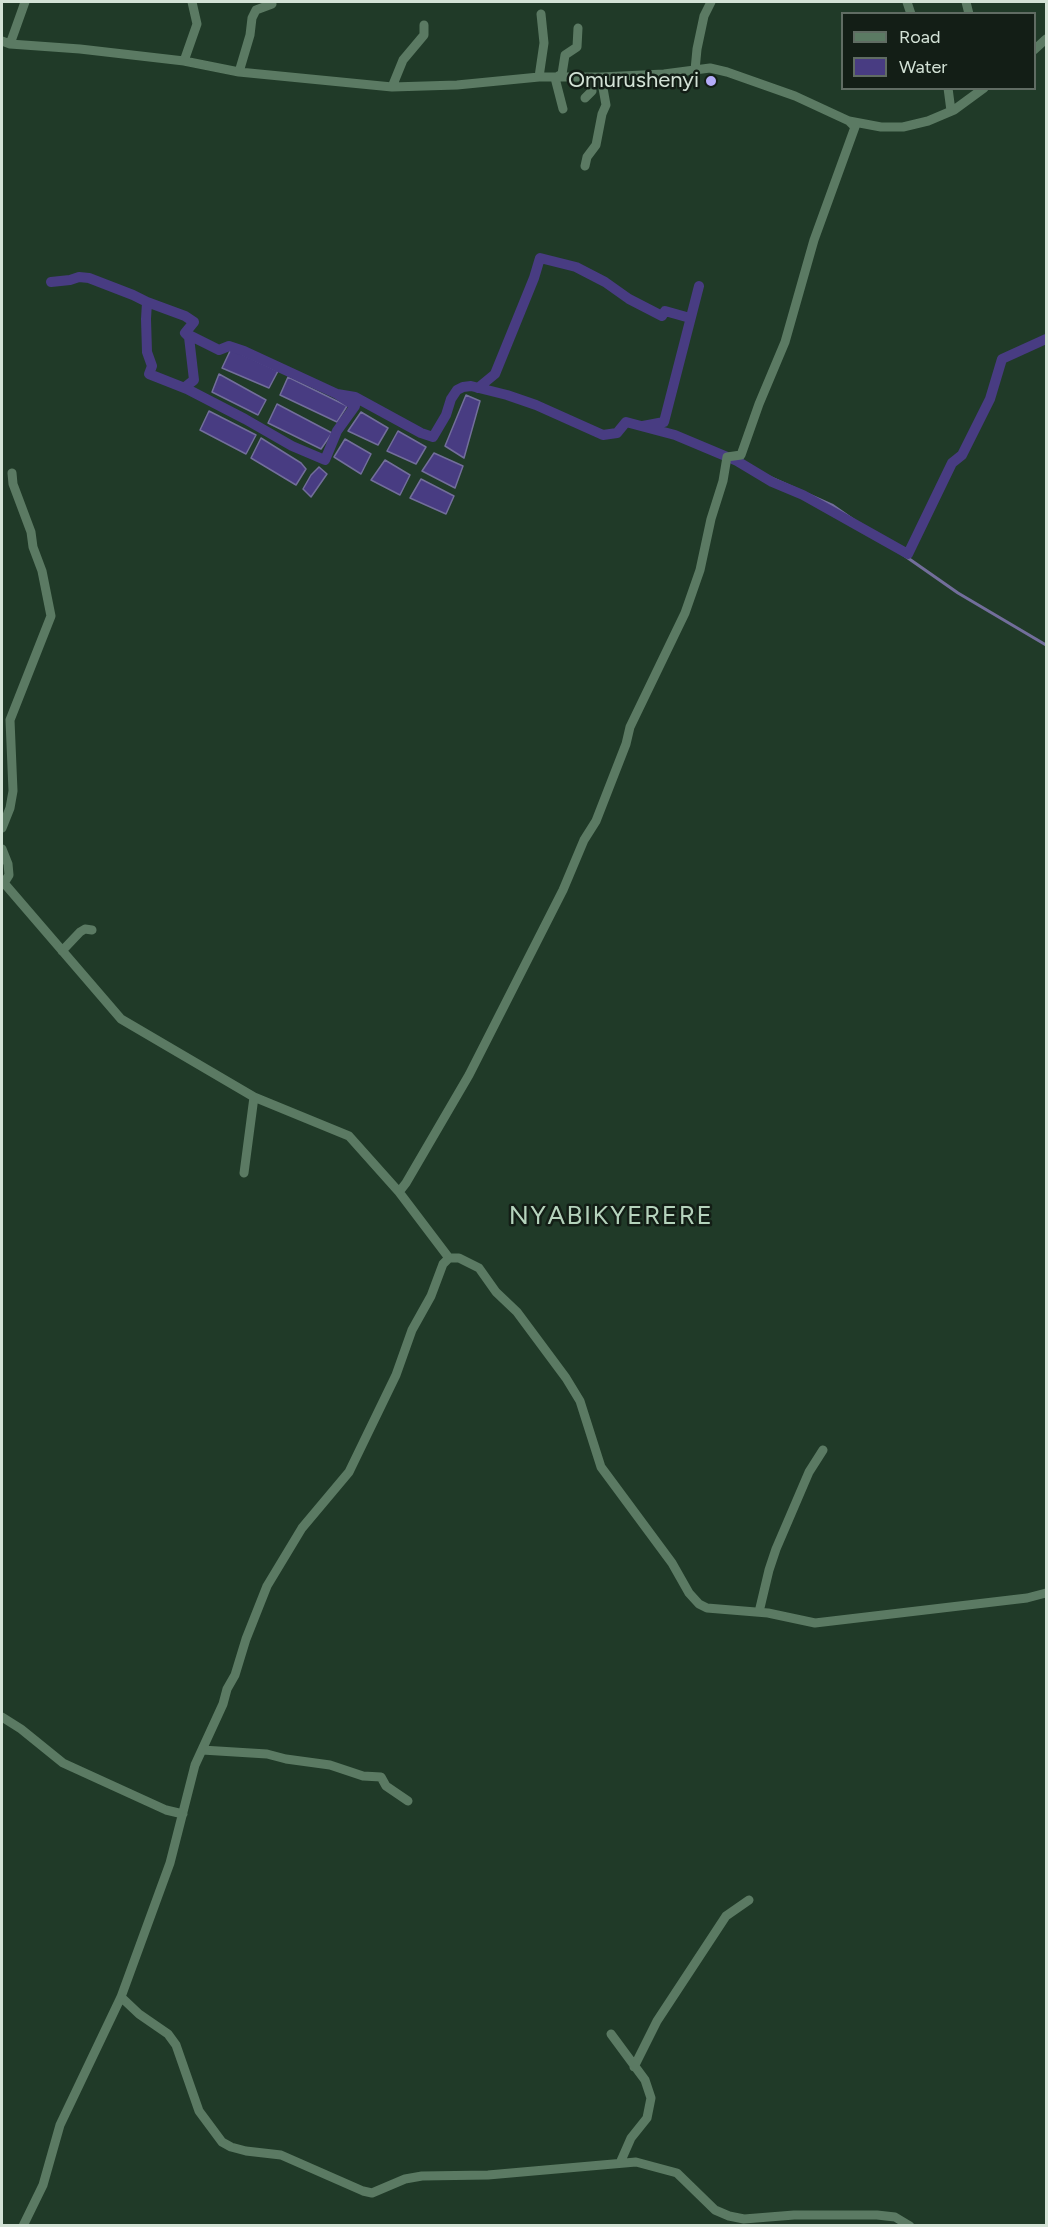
<!DOCTYPE html>
<html>
<head>
<meta charset="utf-8">
<style>
  body { margin:0 }
  #map { position:relative; width:1048px; height:2227px; overflow:hidden; background:#203a28; font-family:Figtree,sans-serif }
  canvas { display:block }
  .frame { position:absolute; inset:0; border:3px solid #d3e2d6; pointer-events:none }
  .legend { position:absolute; left:841px; top:12px; width:195px; height:78px; box-sizing:border-box; background:#131e16; border:2px solid #606c63; margin:0; padding:8px 10px; list-style:none; font-size:18px; color:#d3e2d6 }
  .legend li { display:flex; align-items:center; gap:12px; height:30px }
  .legend b { width:30px; border:2px solid #606c63 }
</style>
</head>
<body>
<div id="map">
<canvas width="1048" height="2227"></canvas>
<div class="frame"></div>
<ul class="legend">
<li><b style="height:8px;background:#5b7a63"></b>Road</li>
<li><b style="height:16px;background:#483c82"></b>Water</li>
</ul>
</div>
<script>
const ctx = document.querySelector('canvas').getContext('2d');
ctx.lineJoin = 'round';
function fill(path, color) {
  ctx.fillStyle = color;
  ctx.fill(path, 'evenodd');
}
function toPath(rows) {
  const path = new Path2D();
  for (const r of rows) {
    path.moveTo(r[0], r[1]);
    for (let i = 2; i < r.length; i += 2) path.lineTo(r[i], r[i + 1]);
  }
  return path;
}
function strokePath(path, color, width, dash) {
  ctx.strokeStyle = color;
  ctx.lineWidth = width;
  ctx.lineCap = dash ? 'butt' : 'round';
  ctx.setLineDash(dash || []);
  ctx.stroke(path);
}
function write(font, color, halo, rows, align = 'center') {
  ctx.font = font + ' Figtree,sans-serif';
  ctx.lineWidth = 5;
  ctx.setLineDash([]);
  ctx.textBaseline = 'middle';
  ctx.strokeStyle = halo;
  ctx.fillStyle = color;
  for (const [text, x, y, turn = 0] of rows) {
    ctx.save();
    ctx.translate(x, y);
    ctx.rotate((+turn || 0) * Math.PI / 180);
    ctx.textAlign = isNaN(turn) ? turn : align;
    if (halo) ctx.strokeText(text, 0, 0);
    ctx.fillText(text, 0, 0);
    ctx.restore();
  }
}
const water = toPath([
  [231,349,278,371,269,388,222,368,231,349],
  [219,374,266,400,258,415,212,392,219,374],
  [288,377,347,406,337,422,280,395,288,377],
  [466,395,480,401,464,458,445,446,466,395],
  [277,404,332,433,321,449,268,423,277,404],
  [209,411,256,435,246,454,200,430,209,411],
  [361,412,388,428,378,445,348,431,361,412],
  [398,431,426,447,416,464,387,451,398,431],
  [261,438,301,463,306,469,296,485,251,458,261,438],
  [345,439,371,454,361,474,334,457,345,439],
  [434,453,463,466,455,488,422,471,434,453],
  [385,460,410,475,400,495,371,480,385,460],
  [319,467,327,474,311,497,303,489,311,475,319,467],
  [421,479,454,496,446,514,410,498,421,479]
]);
const stream = toPath([
  [754,470,832,505,958,593,1046,645]
]);
const canal = toPath([
  [51,282,70,280,79,277,89,278,133,295,147,302,146,319,147,352,152,366,149,374,187,389,245,419,292,446,325,460,337,431,355,406,337,394,355,397,421,433,433,437,446,415,451,399,457,390,463,387,471,386,507,395,536,405,603,435,617,433,626,422,675,435,737,461,772,482,803,495,908,554,952,463,962,455,990,399,1002,359,1046,339],
  [147,302,185,316,194,322,185,333,189,337,194,380,184,388],
  [185,333,219,350,229,346,244,351,337,394],
  [478,388,495,374,534,278,540,258,576,267,605,282,629,299,662,316,665,311,690,318],
  [643,426,664,422,699,286]
]);
const minor = toPath([
  [907,2,911,14],
  [966,2,969,14],
  [2,41,10,44,80,49,184,61,239,72,392,87,457,85,539,77,601,77,664,74,710,68,727,72,795,96,849,121,881,127,903,127,928,121,954,110,984,88],
  [10,44,25,2],
  [1034,50,1046,39],
  [184,61,197,24,192,2],
  [695,70,697,49,704,16,711,2],
  [239,72,250,35,252,18,256,10,272,4],
  [539,77,544,43,541,14],
  [392,87,403,60,424,35,424,25],
  [948,88,951,111],
  [585,98,592,91,588,77],
  [563,109,555,78,562,74,565,55,577,47,578,28],
  [585,166,587,157,596,145,602,114,606,105,601,77],
  [2,828,10,808,13,791,10,720,51,616,42,571,33,547,31,532,13,484,12,473],
  [2,849,8,864,9,875,4,883,121,1019,254,1097,349,1136,399,1192,449,1258],
  [62,951,80,932,85,929,92,930],
  [244,1173,254,1097],
  [399,1192,406,1183,469,1075,563,890,584,840,596,821,626,744,630,727,685,613,700,570,711,519,723,481,727,457,741,455,759,404,785,342,814,240,855,127,849,121],
  [759,1612,769,1570,776,1549,809,1472,823,1450],
  [2,1717,21,1729,63,1763,166,1810,183,1814],
  [202,1750,267,1754,286,1759,330,1765,363,1776,381,1777,386,1786,408,1801],
  [121,1997,139,2014,168,2034,176,2045,199,2111,222,2142,231,2147,246,2151,281,2155,363,2191,372,2193,405,2179,422,2176,488,2175,636,2162,677,2173,715,2210,729,2216,744,2219,794,2215,877,2215,895,2217,910,2226],
  [611,2034,645,2080,651,2098,647,2118,631,2138,620,2163],
  [634,2067,657,2021,726,1916,749,1900],
  [23,2226,43,2185,60,2125,121,1997,170,1863,195,1765,223,1704,227,1689,235,1675,246,1639,267,1586,302,1528,349,1472,396,1375,412,1330,431,1296,443,1264,449,1258,459,1258,479,1268,496,1292,517,1312,566,1378,580,1401,601,1467,672,1563,689,1593,699,1604,707,1608,768,1613,815,1623,1027,1598,1046,1593]
]);
const markers = [
  [711,81,6,"#b4acf9"]
];
const poiNames = [
  ["Omurushenyi",699,81]
];
const quarterNames = [
  ["NYABIKYERERE",611,1216]
];
fill(water, '#483c82');
strokePath(water, '#726e9b', 1.5);
strokePath(stream, '#726e9b', 3);
strokePath(canal, '#483c82', 10);
strokePath(minor, '#5b7a63', 9);
for (const [x, y, r, color] of markers) {
  const dot = new Path2D();
  dot.arc(x, y, r, 0, 2 * Math.PI);
  ctx.fillStyle = color;
  ctx.fill(dot);
  strokePath(dot, '#131e16', 2);
}
write('22px', '#d3e2d6', '#131e16', poiNames, 'right');
ctx.letterSpacing = '1.5px';
write('26px', '#b5d3bc', '#131e16', quarterNames);
ctx.letterSpacing = '0px';
</script>
</body>
</html>
